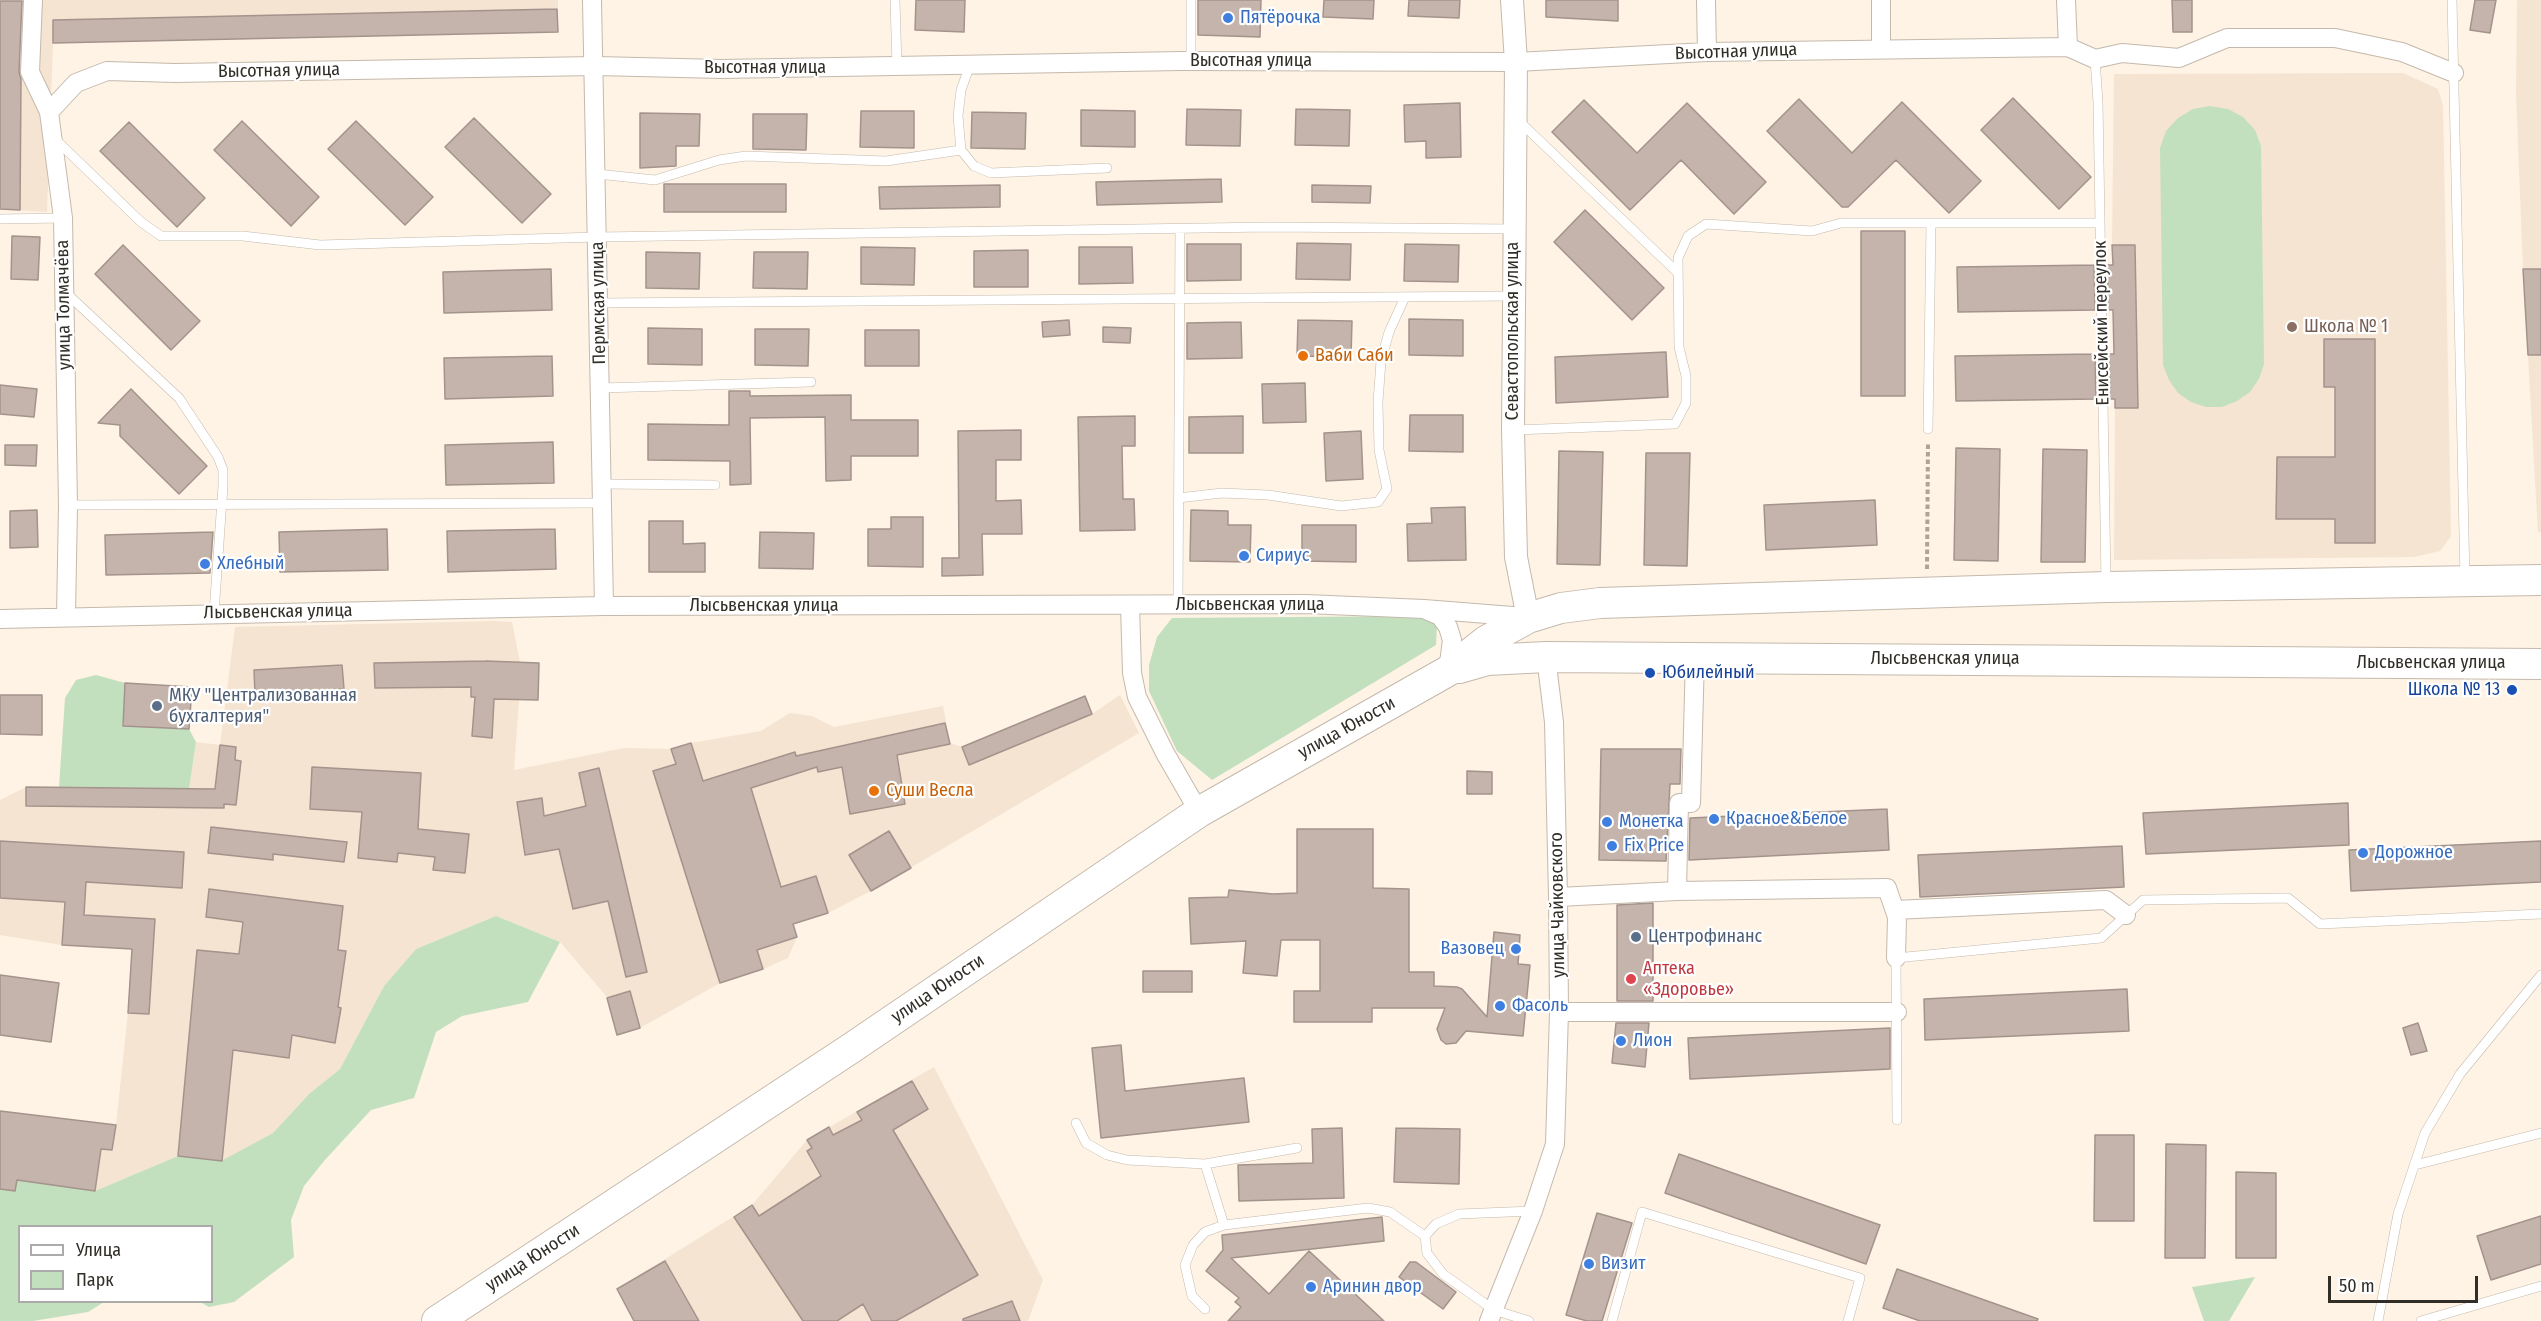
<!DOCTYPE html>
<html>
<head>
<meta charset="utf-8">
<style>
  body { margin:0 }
  #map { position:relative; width:2541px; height:1321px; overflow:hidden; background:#fef3e4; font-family:"Fira Sans Condensed",sans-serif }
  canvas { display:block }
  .legend { position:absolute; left:18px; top:1225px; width:195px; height:78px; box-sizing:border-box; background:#fff; border:2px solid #adaba9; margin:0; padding:8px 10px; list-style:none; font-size:18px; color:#312d27 }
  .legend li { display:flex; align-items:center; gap:12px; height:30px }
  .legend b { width:30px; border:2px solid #adaba9 }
  .scale { position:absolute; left:2328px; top:1276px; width:150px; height:27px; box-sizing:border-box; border:3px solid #312d27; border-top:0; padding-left:8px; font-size:18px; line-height:21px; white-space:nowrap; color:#312d27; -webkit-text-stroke:4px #fff; paint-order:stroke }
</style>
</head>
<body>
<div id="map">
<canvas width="2541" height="1321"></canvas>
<ul class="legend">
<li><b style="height:8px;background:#fff"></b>Улица</li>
<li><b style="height:16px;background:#c3e0be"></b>Парк</li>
</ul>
<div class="scale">50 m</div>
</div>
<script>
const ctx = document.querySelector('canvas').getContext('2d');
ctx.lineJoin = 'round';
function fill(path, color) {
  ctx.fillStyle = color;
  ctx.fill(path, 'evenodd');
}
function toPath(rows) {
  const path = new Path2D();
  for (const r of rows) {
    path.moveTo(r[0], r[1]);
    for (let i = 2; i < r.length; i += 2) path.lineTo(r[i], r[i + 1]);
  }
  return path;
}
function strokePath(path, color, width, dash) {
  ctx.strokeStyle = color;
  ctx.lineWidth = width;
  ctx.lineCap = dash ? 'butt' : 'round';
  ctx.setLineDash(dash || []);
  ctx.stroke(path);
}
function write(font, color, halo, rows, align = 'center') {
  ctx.font = font + ' "Fira Sans Condensed",sans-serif';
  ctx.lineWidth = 4.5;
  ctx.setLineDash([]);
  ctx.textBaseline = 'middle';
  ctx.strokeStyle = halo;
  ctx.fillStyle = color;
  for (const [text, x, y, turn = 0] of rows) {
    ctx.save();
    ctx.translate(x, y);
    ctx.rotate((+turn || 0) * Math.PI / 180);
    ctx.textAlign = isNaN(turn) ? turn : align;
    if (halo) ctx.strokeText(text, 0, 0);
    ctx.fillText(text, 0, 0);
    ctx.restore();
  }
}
const built = toPath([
  [0,0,558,0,558,32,53,43,47,212,0,209],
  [2517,0,2541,0,2541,532,2538,532,2523,269,2516,93],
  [2403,73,2438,89,2443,105,2451,536,2440,551,2414,557,2114,560,2115,408,2138,408,2135,245,2112,245,2114,74],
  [494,621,512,622,520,662,539,663,538,700,519,700,514,770,624,748,671,749,691,743,761,731,790,713,812,716,834,727,943,706,950,743,962,747,1085,696,1092,714,1120,695,1139,733,871,891,828,913,793,924,797,937,788,958,763,969,720,983,640,1028,617,1035,607,997,560,942,496,916,416,949,384,986,340,1069,309,1094,273,1133,222,1161,178,1156,95,1191,17,1180,15,1191,0,1189,0,1111,116,1125,128,1013,132,949,62,945,0,935,0,800,26,787,189,788,196,742,220,745,235,627],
  [934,1067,1043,1280,1028,1321,634,1321,617,1289,752,1205,807,1140]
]);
const green = toPath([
  [2210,106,2228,109,2243,117,2255,130,2261,146,2264,364,2259,379,2250,392,2237,401,2222,407,2206,407,2191,402,2178,393,2169,380,2163,365,2160,148,2166,131,2178,118,2193,109],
  [1422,616,1437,624,1436,645,1212,780,1177,751,1149,691,1149,665,1157,637,1172,618],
  [96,675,125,683,123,726,189,729,196,742,189,789,59,787,65,698,76,680],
  [496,916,560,942,528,1002,462,1016,436,1032,414,1098,371,1110,324,1161,304,1186,291,1220,294,1257,234,1302,209,1307,200,1302,212,1302,212,1226,20,1226,20,1302,104,1302,88,1312,33,1321,0,1321,0,1189,15,1191,17,1180,95,1191,178,1156,223,1160,273,1133,309,1094,340,1069,384,986,416,949],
  [2255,1277,2229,1321,2204,1321,2192,1287]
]);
const building = toPath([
  [916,0,965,0,964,32,915,30,916,0],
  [1198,0,1261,0,1260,37,1198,35,1198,0],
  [1324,0,1374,0,1373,19,1323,17,1324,0],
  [1409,0,1460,0,1459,18,1408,16,1409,0],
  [1546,0,1618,0,1618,21,1546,17,1546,0],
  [2172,0,2192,0,2192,32,2173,32,2172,0],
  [2475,0,2496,0,2490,33,2470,30,2475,0],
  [0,1,22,1,19,72,21,79,20,210,0,209,0,1],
  [557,9,558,32,53,43,53,20,557,9],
  [2013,98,2091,177,2059,209,1981,130,2013,98],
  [1799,99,1852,153,1902,102,1981,181,1949,213,1896,160,1848,207,1842,207,1767,131,1799,99],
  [1584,100,1637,153,1687,103,1766,182,1734,214,1681,160,1630,210,1552,132,1584,100],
  [1460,103,1461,157,1426,158,1426,141,1405,142,1404,105,1460,103],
  [1187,109,1241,110,1240,146,1186,145,1187,109],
  [1296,109,1350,110,1349,146,1295,145,1296,109],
  [1081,110,1135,111,1135,147,1081,146,1081,110],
  [861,111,914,111,914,148,860,147,861,111],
  [972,112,1026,113,1025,149,971,148,972,112],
  [640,113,700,114,699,146,676,146,676,166,640,168,640,113],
  [753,114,807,114,806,150,753,149,753,114],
  [474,118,551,194,522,223,445,147,474,118],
  [242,121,319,197,291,226,214,150,242,121],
  [356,121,433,197,405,225,328,149,356,121],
  [129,122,205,198,177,227,100,151,129,122],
  [1221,179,1222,202,1097,205,1096,182,1221,179],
  [664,184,786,184,786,212,664,212,664,184],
  [1000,185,1000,207,880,209,879,187,1000,185],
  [1312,185,1371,186,1370,203,1312,202,1312,185],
  [1585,210,1664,288,1632,320,1554,242,1585,210],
  [1861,231,1905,231,1905,396,1861,396,1861,231],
  [12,236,40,237,38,280,11,279,12,236],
  [1297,243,1351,244,1350,280,1296,279,1297,243],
  [1187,244,1241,244,1241,280,1187,281,1187,244],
  [1405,244,1459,245,1458,282,1404,281,1405,244],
  [123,245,200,321,171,350,95,274,123,245],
  [2112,245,2135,245,2138,408,2115,408,2115,399,2110,399,2109,354,2114,354,2113,310,2108,310,2107,265,2113,265,2112,245],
  [861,247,915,248,914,285,861,284,861,247],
  [1079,247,1132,247,1133,283,1079,284,1079,247],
  [1028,250,1028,287,974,287,974,251,1028,250],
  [646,252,700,253,699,289,646,288,646,252],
  [754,252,808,252,807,289,753,288,754,252],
  [2094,265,2095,310,1958,312,1957,267,2094,265],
  [551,269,552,310,444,313,443,272,551,269],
  [2523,269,2541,269,2541,355,2528,355,2523,269],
  [1409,319,1463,320,1463,356,1409,355,1409,319],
  [1069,320,1070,335,1043,337,1042,322,1069,320],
  [1298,320,1352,321,1351,357,1297,356,1298,320],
  [1241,322,1242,358,1187,359,1187,323,1241,322],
  [1103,327,1131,328,1130,343,1103,342,1103,327],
  [648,328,702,329,702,365,648,364,648,328],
  [755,329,809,329,808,366,755,365,755,329],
  [865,330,919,330,919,366,865,366,865,330],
  [2324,339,2375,339,2375,543,2335,543,2335,519,2276,519,2277,457,2335,457,2335,387,2324,387,2324,339],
  [1666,352,1668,397,1556,403,1555,357,1666,352],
  [2095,354,2096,399,1956,401,1955,356,2095,354],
  [552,356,553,396,445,399,444,358,552,356],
  [1305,383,1306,422,1263,423,1262,384,1305,383],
  [0,385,37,389,34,417,0,414,0,385],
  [131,389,207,466,179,494,120,436,120,425,98,423,131,389],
  [729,391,750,391,750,396,851,395,851,420,918,420,918,456,851,456,851,480,826,481,825,417,750,418,751,484,730,485,730,461,648,460,648,424,729,425,729,391],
  [1410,415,1463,415,1463,452,1409,451,1410,415],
  [1135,416,1135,446,1122,446,1123,499,1134,499,1135,530,1080,531,1078,417,1135,416],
  [1243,416,1243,453,1189,453,1189,417,1243,416],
  [1021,430,1021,460,996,460,996,501,1021,500,1022,534,982,534,983,575,942,576,942,558,959,558,958,431,1021,430],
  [1361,431,1363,479,1326,481,1324,433,1361,431],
  [553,442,554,483,446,485,445,445,553,442],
  [5,445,37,445,36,466,5,465,5,445],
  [1956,448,2000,449,1998,561,1954,560,1956,448],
  [2043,449,2087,450,2085,562,2041,562,2043,449],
  [1559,451,1603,452,1600,565,1557,564,1559,451],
  [1646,453,1690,453,1687,566,1644,565,1646,453],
  [1875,500,1877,545,1766,550,1764,505,1875,500],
  [1465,507,1466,560,1408,561,1407,524,1432,523,1431,508,1465,507],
  [37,510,38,547,10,548,10,511,37,510],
  [1191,510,1228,511,1228,525,1251,525,1250,562,1190,561,1191,510],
  [891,517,923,517,923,567,868,566,868,529,891,529,891,517],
  [649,521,683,521,683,544,705,543,705,572,649,572,649,521],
  [1302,525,1356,525,1356,562,1302,561,1302,525],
  [387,529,388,570,280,572,279,532,387,529],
  [555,529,556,569,448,572,447,531,555,529],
  [213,532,210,573,106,575,105,535,213,532],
  [760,532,814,533,813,569,759,568,760,532],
  [486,661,539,663,538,700,494,699,492,738,472,736,475,697,471,697,471,687,375,688,374,663,486,661],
  [342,665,344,689,255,694,254,670,342,665],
  [125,683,192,687,189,729,123,726,125,683],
  [0,695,42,695,42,735,0,734,0,695],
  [1085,696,1092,714,969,765,962,747,1085,696],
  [945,723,950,744,897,755,905,804,850,814,842,767,818,772,817,767,751,788,781,887,816,876,828,913,793,924,797,937,757,950,763,969,720,983,653,771,676,764,671,749,691,743,703,781,795,752,796,756,945,723],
  [220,745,236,747,235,760,241,761,236,805,224,804,224,808,26,806,26,787,215,789,220,745],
  [1601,749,1681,749,1680,784,1670,784,1666,861,1599,860,1601,749],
  [312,767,421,773,418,829,469,834,465,873,433,870,435,857,398,853,397,862,358,858,362,812,310,809,312,767],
  [599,768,647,972,626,977,608,901,573,909,559,849,525,855,517,802,542,798,544,816,586,806,579,773,599,768],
  [1467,771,1492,772,1492,794,1467,794,1467,771],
  [2348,803,2349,845,2146,854,2143,813,2348,803],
  [1887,809,1889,850,1689,860,1690,818,1887,809],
  [211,827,347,842,344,862,273,854,273,860,208,853,211,827],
  [1297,829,1373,829,1373,888,1409,889,1409,972,1434,972,1434,986,1457,987,1462,989,1487,1017,1494,932,1520,935,1518,964,1530,965,1523,1036,1466,1031,1456,1043,1446,1044,1441,1040,1437,1029,1445,1008,1372,1008,1372,1022,1294,1022,1294,991,1320,991,1320,940,1281,940,1277,976,1243,973,1246,941,1191,944,1189,898,1228,897,1229,890,1273,894,1297,893,1297,829],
  [889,831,911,868,871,891,849,855,889,831],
  [0,841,184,852,182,888,86,882,84,915,155,919,149,1014,128,1013,132,949,62,945,65,902,0,898,0,841],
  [2541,841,2541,882,2351,891,2349,850,2541,841],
  [2122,846,2124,887,1920,897,1918,855,2122,846],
  [209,889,343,906,338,950,346,951,338,1007,341,1008,335,1043,292,1035,289,1058,233,1050,222,1161,178,1156,197,950,239,954,243,922,206,917,209,889],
  [1653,903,1653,1001,1617,1001,1617,905,1653,903],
  [1143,971,1192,971,1192,992,1143,992,1143,971],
  [0,975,59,983,51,1042,0,1035,0,975],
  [2127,989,2129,1031,1925,1040,1924,999,2127,989],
  [630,991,640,1028,617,1035,607,998,630,991],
  [1616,1023,1649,1023,1645,1067,1612,1063,1616,1023],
  [2418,1023,2427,1051,2411,1055,2403,1028,2418,1023],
  [1890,1028,1890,1069,1690,1079,1688,1038,1890,1028],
  [1121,1045,1125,1091,1244,1078,1249,1122,1101,1138,1092,1048,1121,1045],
  [912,1081,928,1109,893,1130,978,1275,896,1321,872,1321,863,1304,837,1321,803,1321,734,1217,752,1205,759,1216,821,1176,807,1151,812,1148,807,1140,829,1127,833,1135,862,1120,857,1112,912,1081],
  [0,1111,116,1125,112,1150,101,1149,95,1191,17,1180,15,1191,0,1189,0,1111],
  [1342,1128,1344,1198,1239,1201,1238,1165,1313,1163,1312,1129,1342,1128],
  [1396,1128,1460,1129,1459,1184,1394,1182,1396,1128],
  [2095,1135,2134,1135,2134,1221,2094,1221,2095,1135],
  [2166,1144,2206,1145,2205,1258,2165,1258,2166,1144],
  [1679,1154,1880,1225,1866,1264,1665,1193,1679,1154],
  [2236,1172,2276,1173,2276,1258,2236,1258,2236,1172],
  [1597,1213,1632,1223,1602,1321,1587,1321,1566,1315,1597,1213],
  [2541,1216,2541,1264,2491,1280,2477,1236,2541,1216],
  [1382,1217,1384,1241,1231,1258,1269,1294,1309,1251,1384,1321,1228,1321,1241,1307,1235,1302,1239,1298,1206,1271,1223,1250,1222,1235,1382,1217],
  [665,1261,699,1321,634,1321,617,1289,665,1261],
  [1410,1262,1416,1262,1456,1292,1443,1309,1399,1277,1410,1262],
  [1897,1269,2038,1319,2037,1321,1920,1321,1883,1308,1897,1269],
  [1012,1301,1020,1321,963,1321,963,1319,1012,1301]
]);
const path = toPath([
  [1927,569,1928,442]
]);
const service = toPath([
  [895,0,897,67],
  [2452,0,2465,579],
  [2095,59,2098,102,2106,582],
  [1191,62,1191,0],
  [970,65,961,90,958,116,961,150,974,166,991,173,1107,168],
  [1519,121,1678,273],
  [55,139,141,222,161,236,243,236,320,245,598,237,1270,227,1514,229],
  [597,174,655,180,719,160,746,156,886,161,961,150],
  [0,219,63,218],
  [64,291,179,398,218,457,223,470,223,486,214,613],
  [599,303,1513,296],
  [601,388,811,382],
  [1928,429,1931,223],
  [1514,430,1675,424,1686,403,1686,376,1679,347,1678,258,1688,236,1706,224,1812,231,1841,223,2100,223],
  [602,484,715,485],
  [1178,498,1222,493,1268,495,1341,506,1378,502,1387,489,1379,450,1378,402,1381,361,1389,332,1405,297],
  [68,505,603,503],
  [1178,605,1180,229],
  [1897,1120,1896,958,2101,938,2143,900,2288,898,2320,924,2541,914],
  [1076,1123,1086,1143,1107,1155,1127,1160,1205,1164,1297,1148],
  [1205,1164,1224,1225],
  [2415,1165,2541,1133],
  [1205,1309,1192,1296,1185,1265,1193,1245,1205,1232,1224,1225,1368,1208,1390,1212,1425,1236],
  [1529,1321,1494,1310,1443,1274,1427,1253,1425,1236,1436,1224,1459,1214,1533,1211],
  [1612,1321,1642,1212,1860,1278,1848,1321],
  [2378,1321,2398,1214,2425,1133,2460,1074,2541,975],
  [2421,1321,2541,1286]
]);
const minor = toPath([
  [33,0,30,72,49,112,63,218,68,505,66,616],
  [592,0,604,606],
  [1706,0,1707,52],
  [1881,0,1881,49],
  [2066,0,2068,47],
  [49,112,76,83,107,71,175,73,596,66,722,69,1181,61,1516,62,1707,52,2068,47,2095,59,2122,53,2179,58,2227,38,2335,38,2402,52,2454,73],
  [1130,605,1132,673,1137,697,1165,753,1199,812],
  [1426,610,1440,616,1448,627,1452,640,1448,671],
  [0,619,604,606,1306,604,1424,609,1525,617],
  [1677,891,1887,888,1897,917,1896,958],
  [1558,897,1677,891,1679,803,1691,803,1695,657],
  [1895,910,2106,900,2126,915],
  [1559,1012,1897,1012],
  [1489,1321,1533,1211,1555,1144,1559,1012,1558,897,1554,722,1546,657]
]);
const tertiary = toPath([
  [1512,0,1516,62,1513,430,1516,557,1528,618]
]);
const primary = toPath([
  [1459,668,1487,660,1546,657,2541,664],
  [437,1321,850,1049,1199,812,1448,671,1486,641,1528,618,1561,608,1600,603,2106,587,2541,580]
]);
const markers = [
  [1228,18,6,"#3f7fe0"],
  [2292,327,6,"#8d6e63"],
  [1303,356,6,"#e8710a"],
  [1244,556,6,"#3f7fe0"],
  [205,564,6,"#3f7fe0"],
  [1650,673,6,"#1a4fb4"],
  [2512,690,6,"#1a4fb4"],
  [157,706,6,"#5c6f8a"],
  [874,791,6,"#e8710a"],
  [1714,819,6,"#3f7fe0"],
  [1607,822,6,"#3f7fe0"],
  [1612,846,6,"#3f7fe0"],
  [2363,853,6,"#3f7fe0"],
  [1636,937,6,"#5c6f8a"],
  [1516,949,6,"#3f7fe0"],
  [1631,979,6,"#e0444e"],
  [1500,1006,6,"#3f7fe0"],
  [1621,1041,6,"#3f7fe0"],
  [1589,1264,6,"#3f7fe0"],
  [1311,1287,6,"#3f7fe0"]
];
const shopNames = [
  ["Пятёрочка",1240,18],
  ["Сириус",1256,556],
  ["Хлебный",217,564],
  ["Красное&Белое",1726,819],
  ["Монетка",1619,822],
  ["Fix Price",1624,846],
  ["Дорожное",2375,853],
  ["Вазовец",1504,949,"right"],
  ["Фасоль",1512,1006],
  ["Лион",1633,1041],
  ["Визит",1601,1264],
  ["Аринин двор",1323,1287]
];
const streetNames = [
  ["Высотная улица",1736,52,-2],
  ["Высотная улица",1251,61],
  ["Высотная улица",765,68],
  ["Высотная улица",279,71,-1],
  ["Пермская улица",599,303,-91],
  ["улица Толмачёва",64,305,-91],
  ["Енисейский переулок",2102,323,-91],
  ["Севастопольская улица",1513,331,-90],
  ["Лысьвенская улица",1250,605],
  ["Лысьвенская улица",764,606],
  ["Лысьвенская улица",278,612,-1],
  ["Лысьвенская улица",1945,659],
  ["Лысьвенская улица",2431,663],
  ["улица Юности",1347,728,-29],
  ["улица Чайковского",1558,905,-91],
  ["улица Юности",938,989,-34],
  ["улица Юности",533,1258,-33]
];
const educationNames = [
  ["Школа № 1",2304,327]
];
const foodNames = [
  ["Ваби Саби",1315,356],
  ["Суши Весла",886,791]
];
const transitNames = [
  ["Юбилейный",1662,673],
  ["Школа № 13",2500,690,"right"]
];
const serviceNames = [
  ["МКУ \"Централизованная",169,696],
  ["бухгалтерия\"",169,717],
  ["Центрофинанс",1648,937]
];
const healthNames = [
  ["Аптека",1643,969],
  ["«Здоровье»",1643,990]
];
fill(built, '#f4e4d1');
fill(green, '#c3e0be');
fill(building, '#c5b4ac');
strokePath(building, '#a4938c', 1.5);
strokePath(service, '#c4b9ac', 10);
strokePath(minor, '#c4b9ac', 20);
strokePath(tertiary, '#c4b9ac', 24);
strokePath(primary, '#c4b9ac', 32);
strokePath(path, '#aca498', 4, [4.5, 3]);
strokePath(service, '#fff', 9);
strokePath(minor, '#fff', 18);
strokePath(tertiary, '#fff', 22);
strokePath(primary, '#fff', 30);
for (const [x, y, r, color] of markers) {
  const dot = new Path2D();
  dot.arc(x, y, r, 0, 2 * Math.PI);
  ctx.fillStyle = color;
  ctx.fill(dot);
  strokePath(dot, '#fff', 2);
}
write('18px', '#366cbe', '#fff', shopNames, 'left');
write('18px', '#312d27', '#fff', streetNames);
write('18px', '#785e54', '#fff', educationNames, 'left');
write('18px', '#c56008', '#fff', foodNames, 'left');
write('18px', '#164399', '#fff', transitNames, 'left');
write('18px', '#4e5e75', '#fff', serviceNames, 'left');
write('18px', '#be3a42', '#fff', healthNames, 'left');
</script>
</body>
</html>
